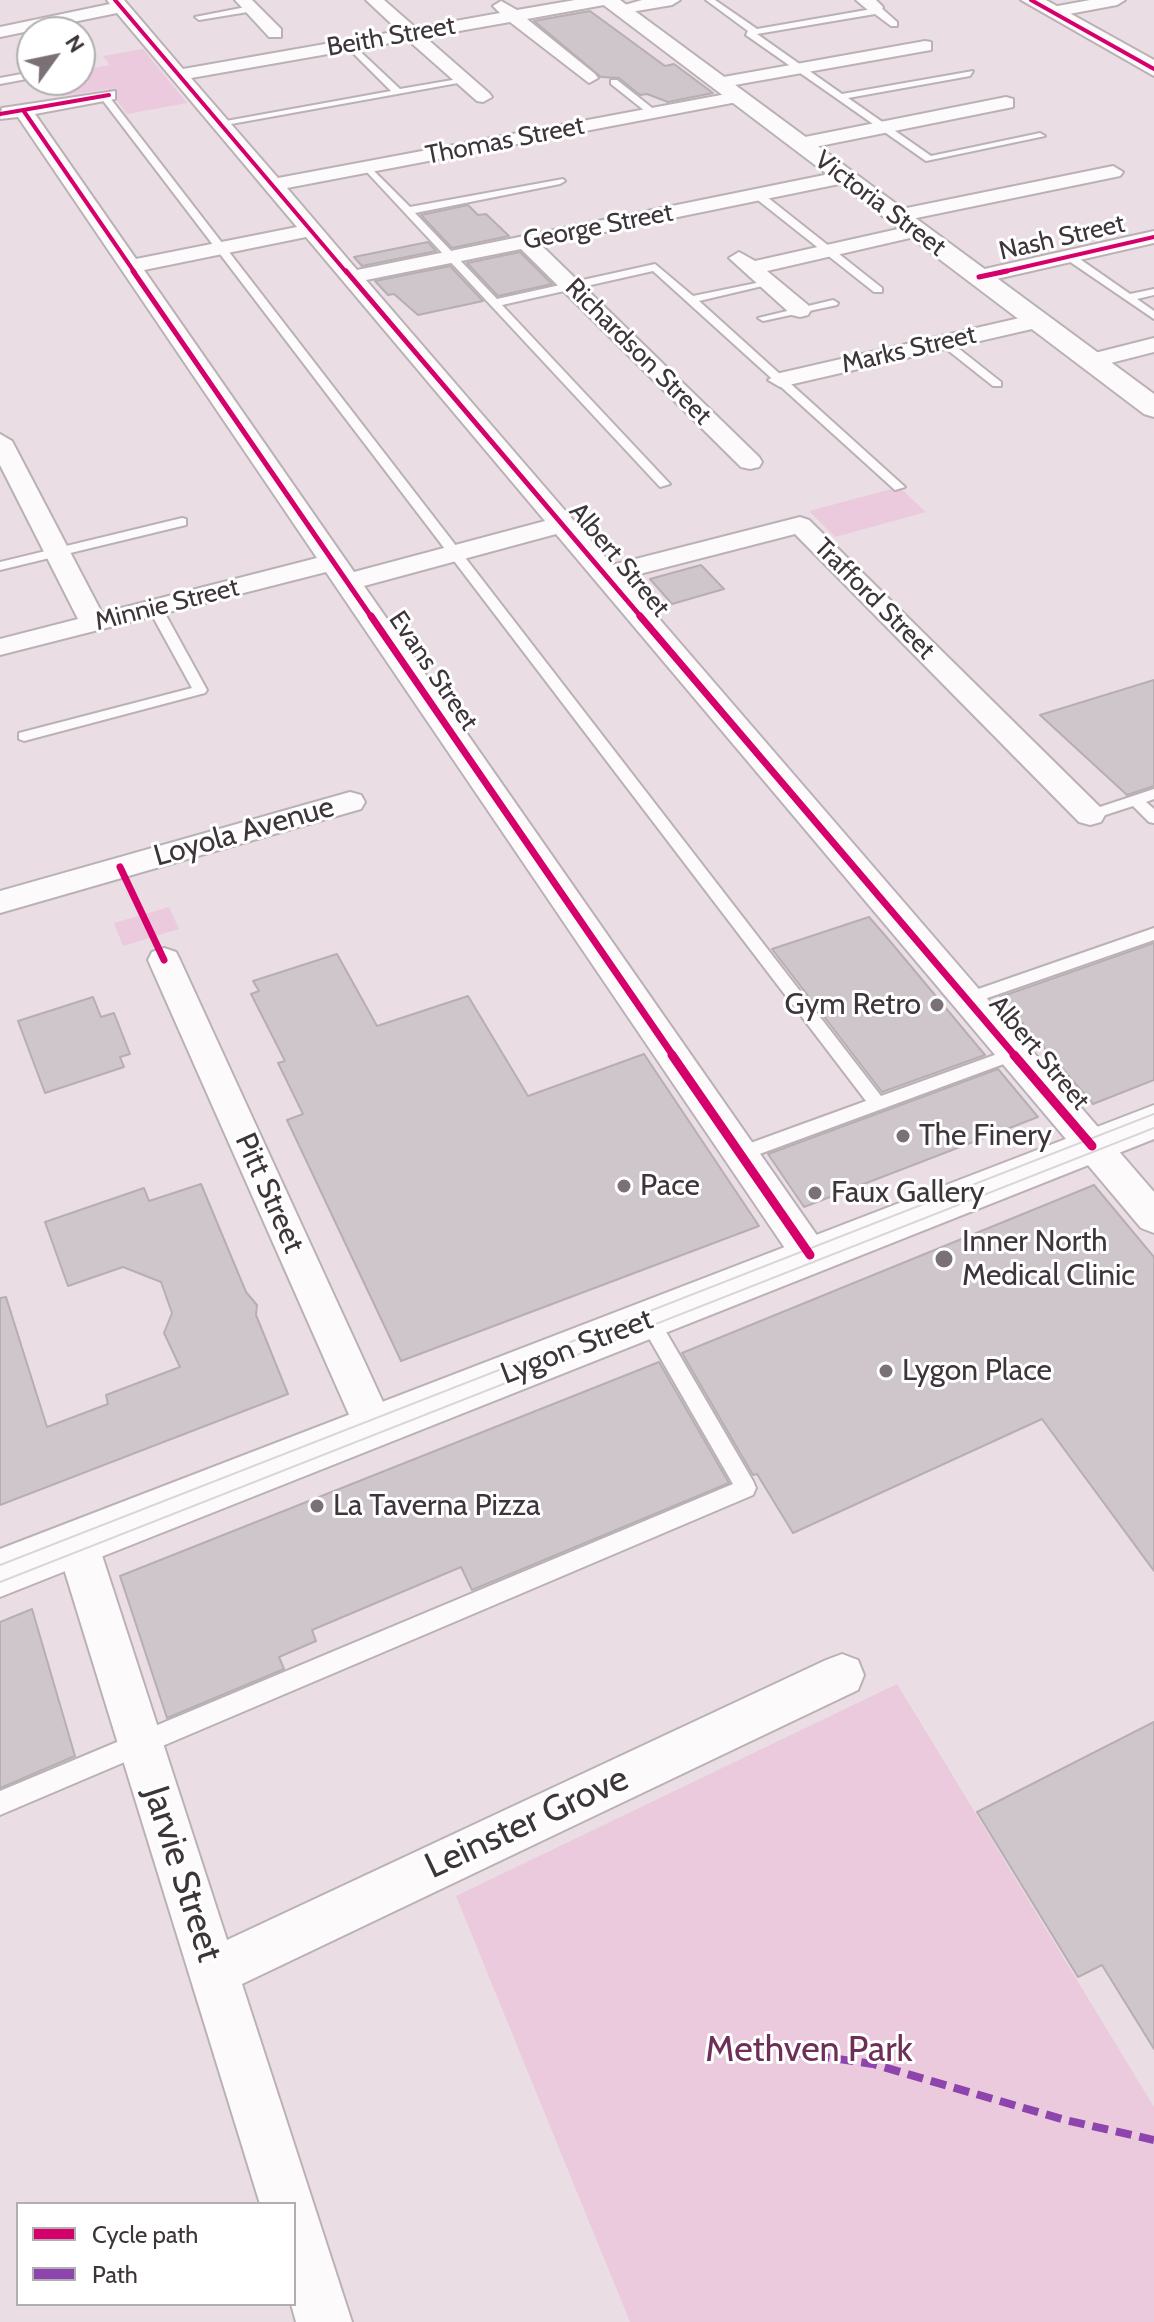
<!DOCTYPE html>
<html>
<head>
<meta charset="utf-8">
<style>
  body { margin:0 }
  #map { position:relative; width:1154px; height:2322px; overflow:hidden; background:#eadee4; font-family:Cabin,sans-serif }
  canvas { display:block }
  .legend { position:absolute; left:16px; top:2202px; width:280px; height:104px; box-sizing:border-box; background:#fff; border:2px solid #b1aeb0; margin:0; padding:10px 14px; list-style:none; font-size:24px; color:#3d353a }
  .legend li { display:flex; align-items:center; gap:16px; height:40px }
  .legend b { width:40px; border:2px solid #b1aeb0 }
  .north { position:absolute; left:16px; top:16px; width:80px; height:80px; box-sizing:border-box; background:#fff; border:2px solid #b1aeb0; border-radius:50%; rotate:57deg; font-size:22px; font-weight:700; line-height:32px; text-align:center; color:#3d353a }
  .north::after { content:''; display:block; margin:auto; width:28px; height:36px; background:#7a7076; clip-path:polygon(50% 0,100% 100%,50% 72%,0 100%) }
</style>
</head>
<body>
<div id="map">
<canvas width="1154" height="2322"></canvas>
<ul class="legend">
<li><b style="height:10px;background:#d6006c"></b>Cycle path</li>
<li><b style="height:10px;background:#8e44ad"></b>Path</li>
</ul>
<div class="north">N</div>
</div>
<script>
const ctx = document.querySelector('canvas').getContext('2d');
ctx.lineJoin = 'round';
function fill(path, color) {
  ctx.fillStyle = color;
  ctx.fill(path, 'evenodd');
}
function toPath(rows) {
  const path = new Path2D();
  for (const r of rows) {
    path.moveTo(r[0], r[1]);
    for (let i = 2; i < r.length; i += 2) path.lineTo(r[i], r[i + 1]);
  }
  return path;
}
function strokePath(path, color, width, dash) {
  ctx.strokeStyle = color;
  ctx.lineWidth = width;
  ctx.lineCap = dash ? 'butt' : 'round';
  ctx.setLineDash(dash || []);
  ctx.stroke(path);
}
function write(font, color, halo, rows, align = 'center') {
  ctx.font = font + ' Cabin,sans-serif';
  ctx.lineWidth = 6;
  ctx.setLineDash([]);
  ctx.textBaseline = 'middle';
  ctx.strokeStyle = halo;
  ctx.fillStyle = color;
  for (const [text, x, y, turn = 0] of rows) {
    ctx.save();
    ctx.translate(x, y);
    ctx.rotate((+turn || 0) * Math.PI / 180);
    ctx.textAlign = isNaN(turn) ? turn : align;
    if (halo) ctx.strokeText(text, 0, 0);
    ctx.fillText(text, 0, 0);
    ctx.restore();
  }
}
const green = toPath([
  [143,49,187,103,127,114,108,89,62,96,51,80,80,80,80,70,110,65,103,56],
  [899,487,926,512,835,537,809,511],
  [169,907,179,929,123,946,114,923],
  [897,1684,1154,2107,1154,2322,630,2322,456,1896]
]);
const building = toPath([
  [590,11,665,66,674,64,713,93,668,102,647,94,640,95,619,78,601,77,534,21,590,11],
  [468,205,478,215,486,214,509,236,452,248,421,215,468,205],
  [428,242,436,251,362,266,354,257,428,242],
  [520,252,552,284,498,296,467,263,520,252],
  [450,266,483,301,418,315,394,294,388,295,375,281,450,266],
  [701,565,724,589,672,604,650,579,701,565],
  [1154,680,1154,786,1127,795,1040,715,1154,680],
  [869,917,889,940,985,1055,882,1092,772,949,869,917],
  [1154,943,1154,1080,1093,1104,1000,997,1154,943],
  [337,954,377,1026,468,996,528,1096,644,1054,759,1226,401,1361,287,1120,303,1114,278,1063,285,1061,251,994,259,991,253,981,337,954],
  [93,997,101,1017,114,1013,130,1054,120,1057,124,1067,45,1093,18,1021,93,997],
  [998,1069,1038,1117,804,1207,768,1154,998,1069],
  [201,1184,246,1292,257,1305,256,1315,288,1394,0,1505,0,1298,6,1297,47,1427,108,1404,106,1395,180,1367,164,1333,172,1313,161,1282,123,1267,68,1286,45,1222,144,1188,149,1201,201,1184],
  [1094,1185,1154,1257,1154,1571,1042,1419,793,1533,757,1474,753,1475,682,1353,1094,1185],
  [659,1362,729,1483,472,1590,461,1567,312,1630,316,1641,279,1657,284,1669,167,1718,120,1576,659,1362],
  [32,1609,75,1756,0,1788,0,1622,32,1609],
  [1154,1722,1154,2049,1102,1965,1078,1977,977,1812,1154,1722]
]);
const lane = toPath([
  [706,0,715,0,757,29,872,9,872,5,878,5,897,22,897,26,891,26,875,14,757,34,842,94,973,71,970,76,848,98,931,156,1040,133,1045,136,926,161,746,35,748,31,706,0],
  [251,6,254,11,199,20,195,17,251,6],
  [56,20,59,21,66,32,58,32,52,23,56,20],
  [350,42,400,89,464,78,469,81,220,126,215,123,391,91,347,47,350,42],
  [80,52,89,61,89,65,80,67,80,52],
  [32,72,32,78,0,84,0,78,32,72],
  [611,80,617,80,656,111,656,115,650,115,611,84,611,80],
  [101,94,107,94,881,1096,1014,1048,1020,1050,1023,1054,1020,1058,746,1159,734,1159,731,1154,734,1149,866,1101,101,98,101,94],
  [367,164,410,207,563,179,565,181,560,184,415,213,497,299,655,264,693,296,771,280,771,284,699,301,905,487,895,490,653,271,502,305,670,484,660,487,364,169,362,167,367,164],
  [754,193,762,193,882,288,882,292,874,292,754,197,754,193],
  [1066,255,1074,255,1130,294,1154,289,1154,295,1137,299,1154,311,1154,319,1066,259,1066,255],
  [833,300,838,303,837,305,763,321,758,318,833,300],
  [940,340,948,340,1001,382,1001,386,993,386,940,344,940,340],
  [182,518,186,519,186,525,0,570,0,562,182,518],
  [155,604,162,608,207,690,205,693,24,741,19,739,19,733,192,688,148,608,155,604],
  [1154,789,1154,799,1146,802,1154,809,1154,823,1149,822,1133,806,1090,820,1082,815,1085,812,1154,789],
  [1154,928,1154,940,973,1003,961,1003,959,999,961,995,1154,928],
  [648,1311,655,1313,753,1481,756,1488,753,1495,0,1815,0,1791,733,1484,638,1319,641,1313,648,1311]
]);
const street = toPath([
  [107,0,124,0,183,69,399,31,366,0,384,0,416,28,500,13,493,6,501,1,517,10,575,0,612,0,604,5,527,19,595,74,598,78,589,83,510,22,425,37,489,93,492,97,483,102,477,101,408,40,191,78,278,178,737,92,746,97,737,102,287,188,357,270,844,171,851,173,854,177,844,183,541,245,759,457,762,462,759,467,750,469,741,467,521,249,366,280,612,565,800,517,809,520,1101,808,1105,815,1101,822,1090,825,1079,822,795,534,624,578,1154,1192,1154,1233,1141,1228,556,534,364,586,823,1244,829,1255,823,1266,810,1270,797,1266,326,572,0,655,0,639,78,619,0,465,0,434,12,441,102,613,317,558,18,117,0,119,2,108,115,91,115,99,35,114,136,259,297,227,117,13,0,37,0,27,110,4,107,0],
  [306,237,545,521,354,572,144,270,306,237],
  [235,0,252,0,281,29,281,37,269,37,235,0],
  [642,0,680,0,672,5,619,14,611,9,642,0],
  [856,0,876,0,883,7,881,11,869,11,856,0],
  [1090,0,1125,0,1117,5,1053,17,1045,12,1047,8,1090,0],
  [925,41,931,42,931,50,718,88,709,83,718,78,925,41],
  [1006,97,1013,99,1013,107,800,150,790,144,800,138,1006,97],
  [1113,166,1123,172,1120,176,897,222,887,216,897,210,1113,166],
  [916,225,926,231,923,235,767,271,808,305,811,310,808,315,800,317,792,315,729,258,739,252,755,261,916,225],
  [1154,231,1154,243,979,283,968,277,971,272,1154,231],
  [1037,314,1045,316,1048,321,1045,326,780,387,768,380,780,373,1037,314],
  [1154,338,1154,352,1091,368,1080,361,1083,356,1154,338],
  [350,792,361,795,365,802,361,809,0,913,0,891,350,792],
  [164,948,176,952,180,960,394,1426,388,1438,374,1444,360,1438,354,1426,148,960,152,952,164,948],
  [77,1524,92,1529,98,1543,227,1940,826,1660,842,1654,858,1660,864,1675,858,1690,242,1984,352,2322,296,2322,291,2304,294,2304,294,2204,260,2204,56,1543,62,1529,77,1524]
]);
const secondary = toPath([
  [597,0,620,0,1154,394,1154,417,1144,414,597,0],
  [1021,0,1046,0,1154,60,1154,76,1021,0],
  [1154,1105,1154,1139,0,1597,0,1549,1154,1105]
]);
const tram = toPath([
  [0,1565,1154,1114],
  [0,1582,1154,1128]
]);
const quiet = toPath([
  [790,2052,873,2064,1065,2120,1154,2140]
]);
const cyclewayFar3 = toPath([
  [115,0,347,273],
  [1031,0,1154,69],
  [23,110,135,273],
  [0,114,109,95],
  [998,273,1154,237]
]);
const cyclewayFar2 = toPath([
  [133,271,372,618],
  [346,271,642,618],
  [979,277,1007,271]
]);
const cyclewayFar1 = toPath([
  [371,616,674,1057],
  [640,616,1016,1057],
  [120,867,164,960]
]);
const cycleway = toPath([
  [672,1055,810,1255],
  [1014,1055,1092,1146]
]);
const markers = [
  [937,1005,8,"#7a7076"],
  [903,1136,8,"#7a7076"],
  [624,1186,8,"#7a7076"],
  [815,1193,8,"#7a7076"],
  [944,1259,10,"#7a7076"],
  [886,1371,8,"#7a7076"],
  [317,1506,8,"#7a7076"]
];
const farStreetnames = [
  ["Beith Street",391,37,-10],
  ["Thomas Street",505,141,-11],
  ["Victoria Street",880,204,37],
  ["George Street",598,227,-11],
  ["Nash Street",1062,238,-13],
  ["Marks Street",909,350,-13],
  ["Richardson Street",638,352,45],
  ["Albert Street",619,560,50],
  ["Trafford Street",874,599,45],
  ["Minnie Street",167,605,-14],
  ["Evans Street",433,671,56],
  ["Albert Street",1039,1053,50]
];
const streetNames = [
  ["Loyola Avenue",244,832,-16],
  ["Pitt Street",269,1193,66],
  ["Lygon Street",577,1347,-21]
];
const poiNames = [
  ["Gym Retro",921,1005,"right"],
  ["The Finery",919,1136],
  ["Pace",640,1186],
  ["Faux Gallery",831,1193],
  ["Inner North",962,1242],
  ["Medical Clinic",962,1276],
  ["Lygon Place",902,1371],
  ["La Taverna Pizza",333,1506]
];
const nearStreetnames = [
  ["Leinster Grove",527,1823,-25],
  ["Jarvie Street",182,1874,72]
];
const nearParknames = [
  ["Methven Park",809,2050]
];
fill(green, '#eacadc');
fill(building, '#cfc6cb');
strokePath(building, '#b7aeb3', 2);
strokePath(lane, '#bab1b6', 4);
strokePath(street, '#bab1b6', 4);
strokePath(secondary, '#bab1b6', 4);
fill(lane, '#fcfafb');
fill(street, '#fcfafb');
fill(secondary, '#fcfafb');
strokePath(tram, '#d9d6d7', 2);
strokePath(quiet, '#8e44ad', 8, [16, 8]);
strokePath(cyclewayFar3, '#d6006c', 4);
strokePath(cyclewayFar2, '#d6006c', 5);
strokePath(cyclewayFar1, '#d6006c', 7);
strokePath(cycleway, '#d6006c', 9);
for (const [x, y, r, color] of markers) {
  const dot = new Path2D();
  dot.arc(x, y, r, 0, 2 * Math.PI);
  ctx.fillStyle = color;
  ctx.fill(dot);
  strokePath(dot, '#fff', 3);
}
write('26px', '#3d353a', '#fff', farStreetnames);
write('30px', '#3d353a', '#fff', streetNames);
write('30px', '#3d353a', '#fff', poiNames, 'left');
write('36px', '#3d353a', '#fff', nearStreetnames);
write('36px', '#6e2f57', '#fff', nearParknames);
</script>
</body>
</html>
